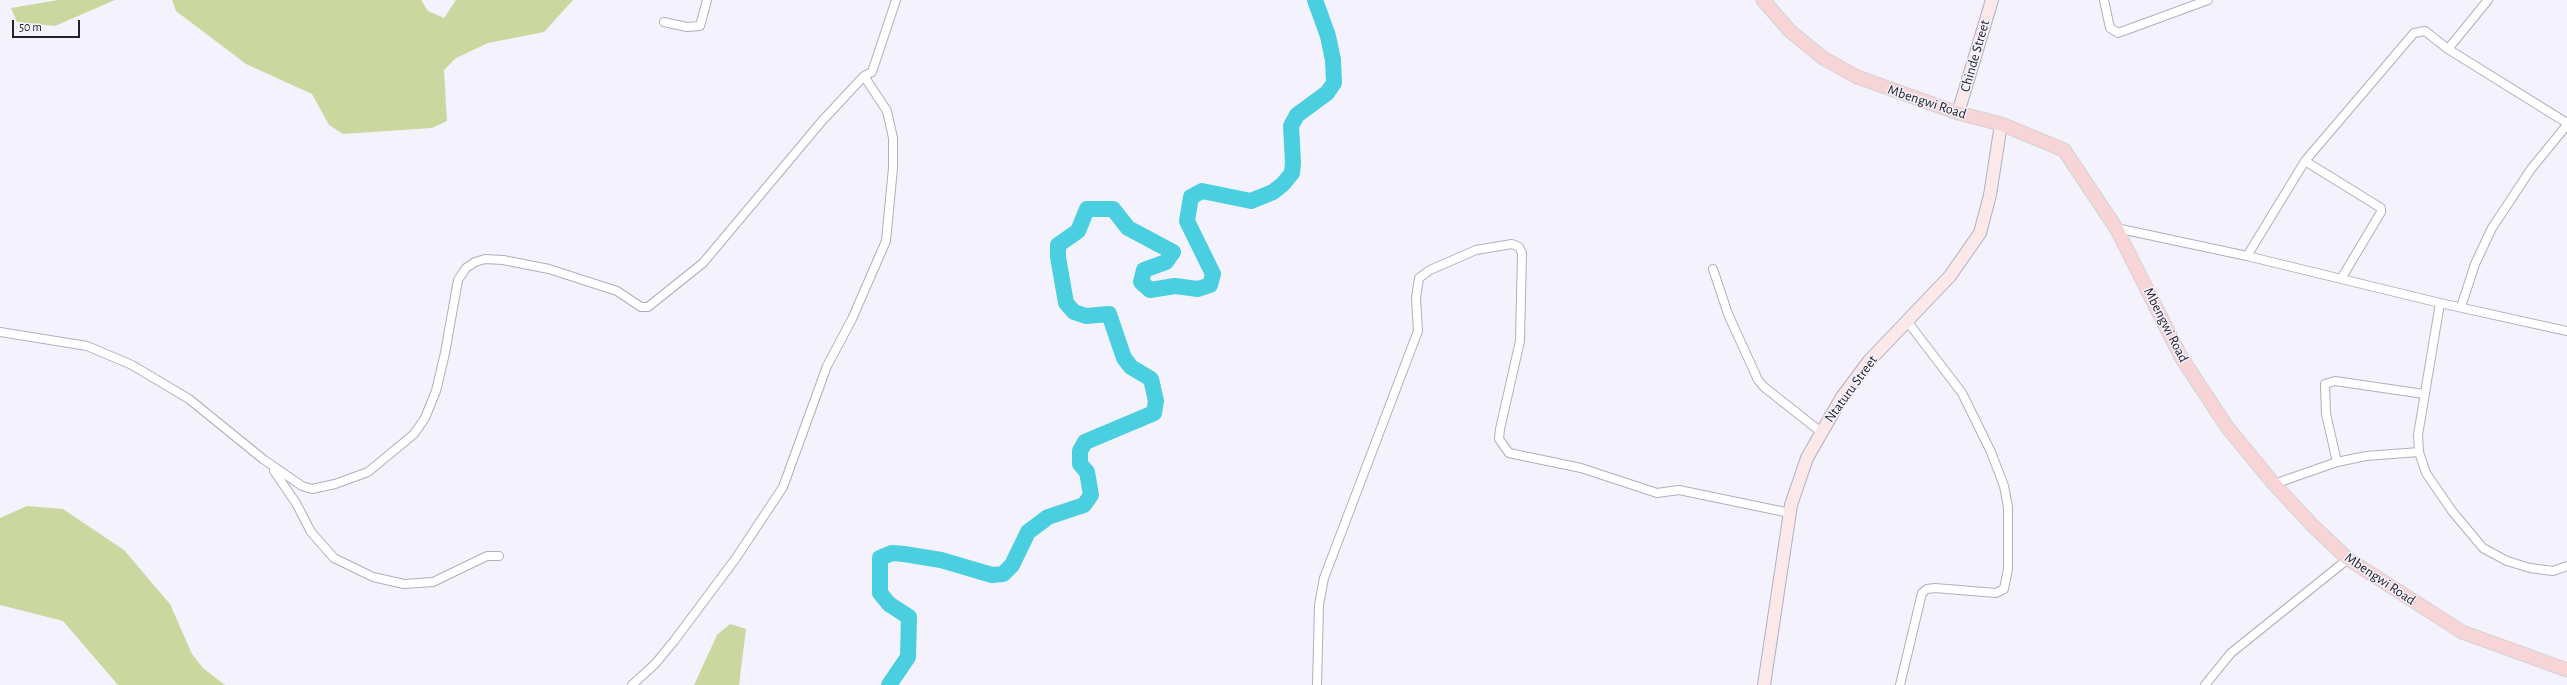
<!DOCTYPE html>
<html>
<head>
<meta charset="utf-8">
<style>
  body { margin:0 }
  #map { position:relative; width:2567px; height:685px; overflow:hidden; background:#f4f2fd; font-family:"Alegreya Sans",sans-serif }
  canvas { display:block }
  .scale { position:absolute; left:12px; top:20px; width:68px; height:18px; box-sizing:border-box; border:2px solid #242229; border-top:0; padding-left:5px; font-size:12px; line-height:14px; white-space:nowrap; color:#242229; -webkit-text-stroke:3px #f4f2fd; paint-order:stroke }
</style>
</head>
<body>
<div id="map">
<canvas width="2567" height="685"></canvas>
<div class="scale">50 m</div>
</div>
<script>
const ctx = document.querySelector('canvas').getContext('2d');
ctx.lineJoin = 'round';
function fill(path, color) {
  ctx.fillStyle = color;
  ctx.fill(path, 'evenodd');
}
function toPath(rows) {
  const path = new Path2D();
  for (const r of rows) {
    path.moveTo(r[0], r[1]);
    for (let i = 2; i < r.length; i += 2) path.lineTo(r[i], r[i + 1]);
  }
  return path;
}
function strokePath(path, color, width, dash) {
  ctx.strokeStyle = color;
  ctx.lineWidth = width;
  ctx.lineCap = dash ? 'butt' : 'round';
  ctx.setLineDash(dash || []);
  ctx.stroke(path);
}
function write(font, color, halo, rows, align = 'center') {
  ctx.font = font + ' "Alegreya Sans",sans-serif';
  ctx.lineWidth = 3;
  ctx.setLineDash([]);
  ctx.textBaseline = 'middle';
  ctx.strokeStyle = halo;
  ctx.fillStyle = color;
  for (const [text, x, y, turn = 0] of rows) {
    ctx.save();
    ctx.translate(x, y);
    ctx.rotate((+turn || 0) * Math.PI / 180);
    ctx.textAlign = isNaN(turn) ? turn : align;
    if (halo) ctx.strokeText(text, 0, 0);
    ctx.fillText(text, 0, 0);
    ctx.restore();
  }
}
const green = toPath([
  [58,0,115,0,55,26,17,22,11,8],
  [172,0,421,0,428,11,444,18,456,0,573,0,544,32,488,43,456,58,444,70,447,121,432,128,343,134,329,125,312,94,246,64,176,11],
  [27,506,63,509,124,550,170,604,192,654,203,668,225,685,118,685,63,621,0,605,0,518],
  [730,624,746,629,739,685,694,685,717,635]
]);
const river = toPath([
  [889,685,908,657,909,617,889,604,880,593,880,558,892,553,904,554,941,560,992,575,1003,574,1012,565,1028,532,1048,517,1084,505,1091,495,1087,472,1080,464,1080,451,1085,442,1154,413,1156,401,1151,379,1131,367,1124,358,1109,314,1086,316,1074,312,1066,303,1058,257,1058,245,1078,231,1087,209,1113,209,1128,228,1173,252,1166,262,1144,270,1141,282,1150,290,1175,286,1198,289,1210,285,1213,274,1187,221,1191,197,1202,191,1251,201,1273,192,1283,184,1292,173,1293,162,1291,126,1297,115,1327,93,1334,83,1333,60,1328,36,1315,0]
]);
const street = toPath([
  [2104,0,2110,28,2118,33,2208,0],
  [664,22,687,27,700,26,707,0],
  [2448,49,2567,123],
  [2305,161,2381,208,2381,212,2341,279],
  [2116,228,2247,256,2440,303,2567,331],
  [2247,256,2305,161,2414,33,2425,31,2448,49,2488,0],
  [1713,269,1728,314,1758,380,1764,387,1821,432],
  [2440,303,2418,435,2419,452,2426,473,2452,511,2483,548,2507,561,2530,568,2553,571,2567,566],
  [2461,307,2475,264,2492,228,2531,169,2567,125],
  [0,332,87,346,132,365,189,399,263,459,302,486,312,489,335,484,368,472,414,434,425,418,436,391,445,353,458,280,466,268,475,262,485,259,503,260,549,269,617,291,641,307,648,307,703,263,822,121,864,76,872,72,896,0],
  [2337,462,2326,414,2325,384,2335,381,2424,394],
  [274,471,296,503,311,532,334,558,373,577,404,584,433,582,487,556,499,556],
  [2274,484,2337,462,2366,456,2419,452],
  [632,685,655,664,674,641,736,558,783,487,827,366,852,319,886,241,893,168,893,138,887,111,864,76],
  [1317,685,1319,605,1324,578,1418,331,1416,298,1419,278,1430,270,1476,250,1512,244,1519,247,1522,253,1520,341,1500,429,1499,439,1509,453,1581,468,1657,493,1679,490,1790,513],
  [1900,685,1922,593,1927,589,1935,588,1996,593,2004,589,2008,569,2008,507,2004,486,1991,452,1962,393,1907,321],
  [2205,685,2231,653,2348,559]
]);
const secondary = toPath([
  [1958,113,1992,0],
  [1764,685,1791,505,1807,458,1842,397,1869,361,1950,276,1980,233,1990,195,2001,124]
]);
const primary = toPath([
  [1763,0,1790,31,1823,58,1857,77,1958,113,2001,124,2064,150,2116,228,2181,357,2227,427,2274,484,2312,525,2348,559,2462,632,2567,670]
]);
const streetNames = [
  ["Chinde Street",1975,56,-74],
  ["Mbengwi Road",1927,102,18],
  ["Mbengwi Road",2166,325,63],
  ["Ntaturu Street",1851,389,-54],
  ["Mbengwi Road",2380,579,34]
];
fill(green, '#cad8a0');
strokePath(river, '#49cfdf', 16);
strokePath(street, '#b1aec0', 10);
strokePath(secondary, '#b1aec0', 14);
strokePath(primary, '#d3d3d4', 15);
strokePath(street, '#fff', 8);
strokePath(secondary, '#fbe9ea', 12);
strokePath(primary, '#f7d4d5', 13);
write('14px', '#242229', '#f4f2fd', streetNames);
</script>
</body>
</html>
